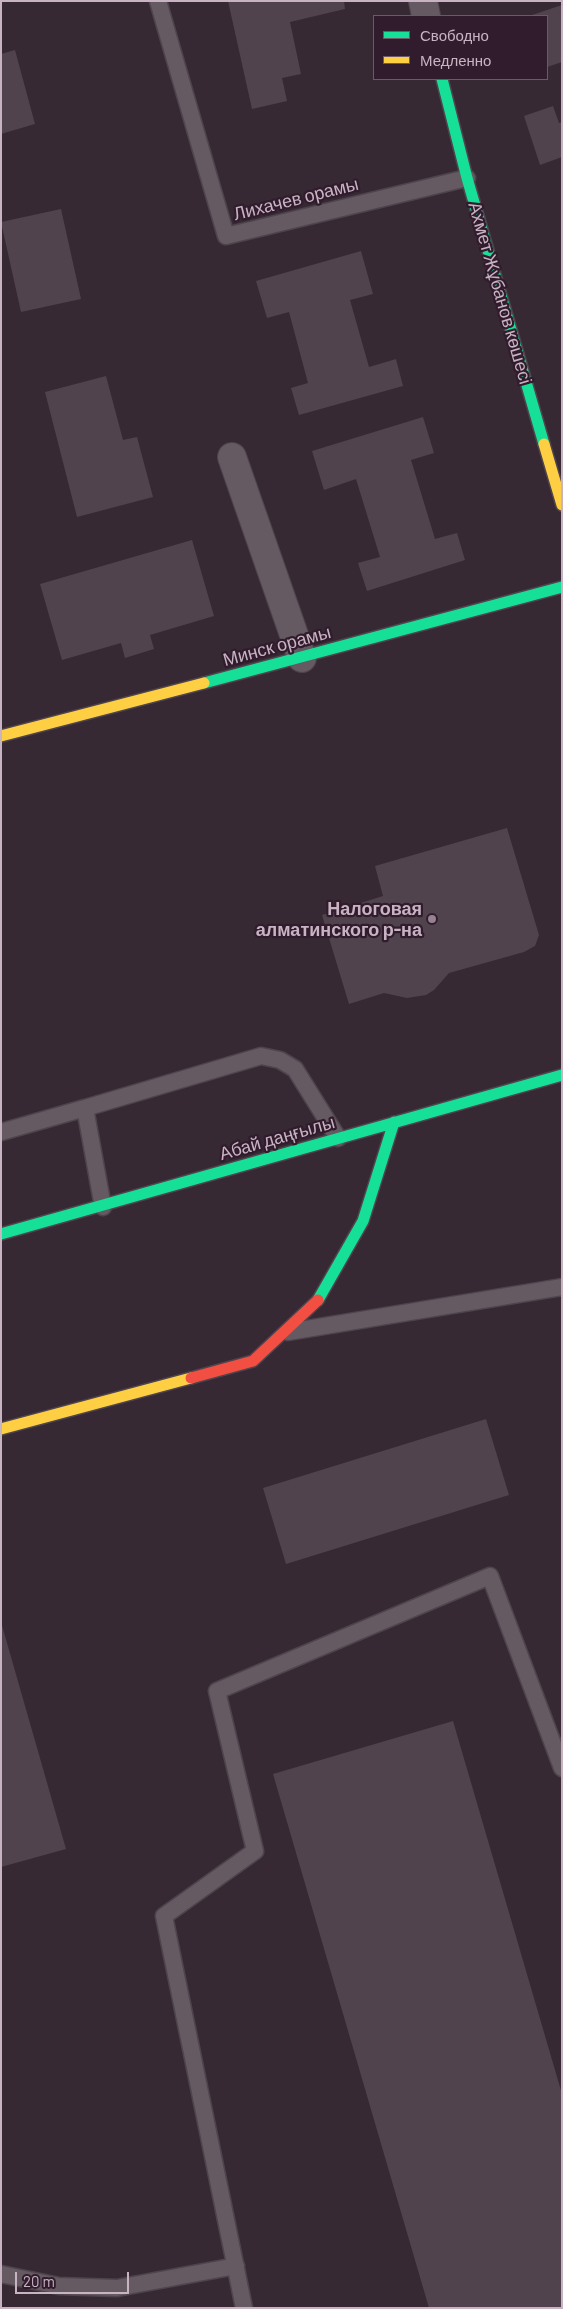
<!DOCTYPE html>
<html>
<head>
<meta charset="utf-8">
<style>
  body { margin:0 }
  #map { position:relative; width:563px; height:2309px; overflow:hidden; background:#362934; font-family:Barlow,sans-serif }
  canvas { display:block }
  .frame { position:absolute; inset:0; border:2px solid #c8b3c3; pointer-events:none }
  .legend { position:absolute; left:373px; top:15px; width:175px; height:65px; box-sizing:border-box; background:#311c2d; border:1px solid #6d5869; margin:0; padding:6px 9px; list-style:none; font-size:15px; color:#c8b3c3 }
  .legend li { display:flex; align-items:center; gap:10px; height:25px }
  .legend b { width:25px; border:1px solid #6d5869 }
  .scale { position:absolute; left:15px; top:2272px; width:114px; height:22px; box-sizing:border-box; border:2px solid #c8b3c3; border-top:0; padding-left:6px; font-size:15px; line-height:18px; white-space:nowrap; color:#c8b3c3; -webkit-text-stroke:4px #311c2d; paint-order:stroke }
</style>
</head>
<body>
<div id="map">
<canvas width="563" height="2309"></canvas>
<div class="frame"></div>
<ul class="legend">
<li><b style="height:6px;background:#16e098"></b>Свободно</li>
<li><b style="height:6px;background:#ffcf43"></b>Медленно</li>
</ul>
<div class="scale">20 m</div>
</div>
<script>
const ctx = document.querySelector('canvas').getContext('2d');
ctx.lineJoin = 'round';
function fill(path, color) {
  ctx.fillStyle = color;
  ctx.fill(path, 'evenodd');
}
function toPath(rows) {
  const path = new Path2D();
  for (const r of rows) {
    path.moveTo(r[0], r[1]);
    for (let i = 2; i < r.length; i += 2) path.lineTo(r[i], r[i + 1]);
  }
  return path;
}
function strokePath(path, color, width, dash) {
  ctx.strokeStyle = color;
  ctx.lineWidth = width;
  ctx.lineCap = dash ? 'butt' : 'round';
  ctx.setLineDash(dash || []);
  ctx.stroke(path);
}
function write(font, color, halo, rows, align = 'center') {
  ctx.font = font + ' Barlow,sans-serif';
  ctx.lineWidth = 4.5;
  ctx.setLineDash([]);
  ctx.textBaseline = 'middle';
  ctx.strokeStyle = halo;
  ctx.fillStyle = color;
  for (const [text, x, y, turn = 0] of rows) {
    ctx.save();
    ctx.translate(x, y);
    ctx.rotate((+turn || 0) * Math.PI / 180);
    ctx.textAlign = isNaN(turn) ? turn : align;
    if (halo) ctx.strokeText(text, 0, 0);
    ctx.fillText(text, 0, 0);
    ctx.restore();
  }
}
const building = toPath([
  [228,1,344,1,345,9,290,22,301,74,282,78,287,101,252,109],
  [562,5,562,62,547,67,547,16,529,16],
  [15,50,35,124,1,134,1,54],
  [553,106,559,123,562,122,562,157,540,165,524,116],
  [61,209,81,299,21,312,1,222],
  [361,251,373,294,350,300,369,367,396,359,403,386,299,415,291,388,308,383,289,312,267,318,256,281],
  [106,376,123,440,137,437,153,497,77,517,45,392],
  [423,417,434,453,411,460,435,539,457,533,465,560,367,591,358,563,380,557,356,479,324,490,312,451],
  [192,540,214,616,150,635,154,649,125,658,121,643,62,660,40,584],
  [507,828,539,935,535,946,524,952,449,973,434,990,426,995,407,998,384,993,349,1004,322,915,383,896,375,866],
  [486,1419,509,1495,286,1564,263,1488],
  [1,1622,66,1849,1,1867],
  [453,1721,562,2094,562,2308,429,2308,273,1774]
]);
const lane = toPath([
  [158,1,226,236,467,178],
  [1,1132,85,1108],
  [103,1207,85,1108,261,1056,280,1060,295,1069,338,1138],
  [288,1332,562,1287],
  [1,2274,59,2286,117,2288,236,2266],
  [244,2308,164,1916,255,1851,217,1691,490,1576,562,1768]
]);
const street = toPath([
  [423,1,426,16],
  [232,457,302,658]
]);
const fast = toPath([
  [442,79,467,178,544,444],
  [204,683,562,587],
  [1,1234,562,1075],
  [318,1300,363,1221,394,1122]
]);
const slow = toPath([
  [544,444,562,505],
  [1,736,204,683],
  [1,1429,191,1378]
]);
const jam = toPath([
  [191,1378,253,1361,318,1300]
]);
const markers = [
  [432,919,5,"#958391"]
];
const streetNames = [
  ["Лихачев орамы",296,199,-14],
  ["Ахмет Жұбанов көшесі",500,293,74],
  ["Минск орамы",277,646,-15],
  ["Абай даңғылы",277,1138,-16]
];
const poiNames = [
  ["Налоговая",422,909],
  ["алматинского р-на",422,930]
];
fill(building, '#50434e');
strokePath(lane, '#4e444c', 19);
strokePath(street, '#4e444c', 30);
strokePath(fast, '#50444d', 14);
strokePath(slow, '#50444d', 14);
strokePath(jam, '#50444d', 14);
strokePath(lane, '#655962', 16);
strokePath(street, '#655962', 28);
strokePath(fast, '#16e098', 11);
strokePath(slow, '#ffcf43', 11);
strokePath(jam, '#f24e42', 11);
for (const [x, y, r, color] of markers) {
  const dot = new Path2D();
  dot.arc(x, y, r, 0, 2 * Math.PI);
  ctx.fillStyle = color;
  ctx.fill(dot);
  strokePath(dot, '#311c2d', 2);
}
write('18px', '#c8b3c3', '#311c2d', streetNames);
write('bold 18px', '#c8b3c3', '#311c2d', poiNames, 'right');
</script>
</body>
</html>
